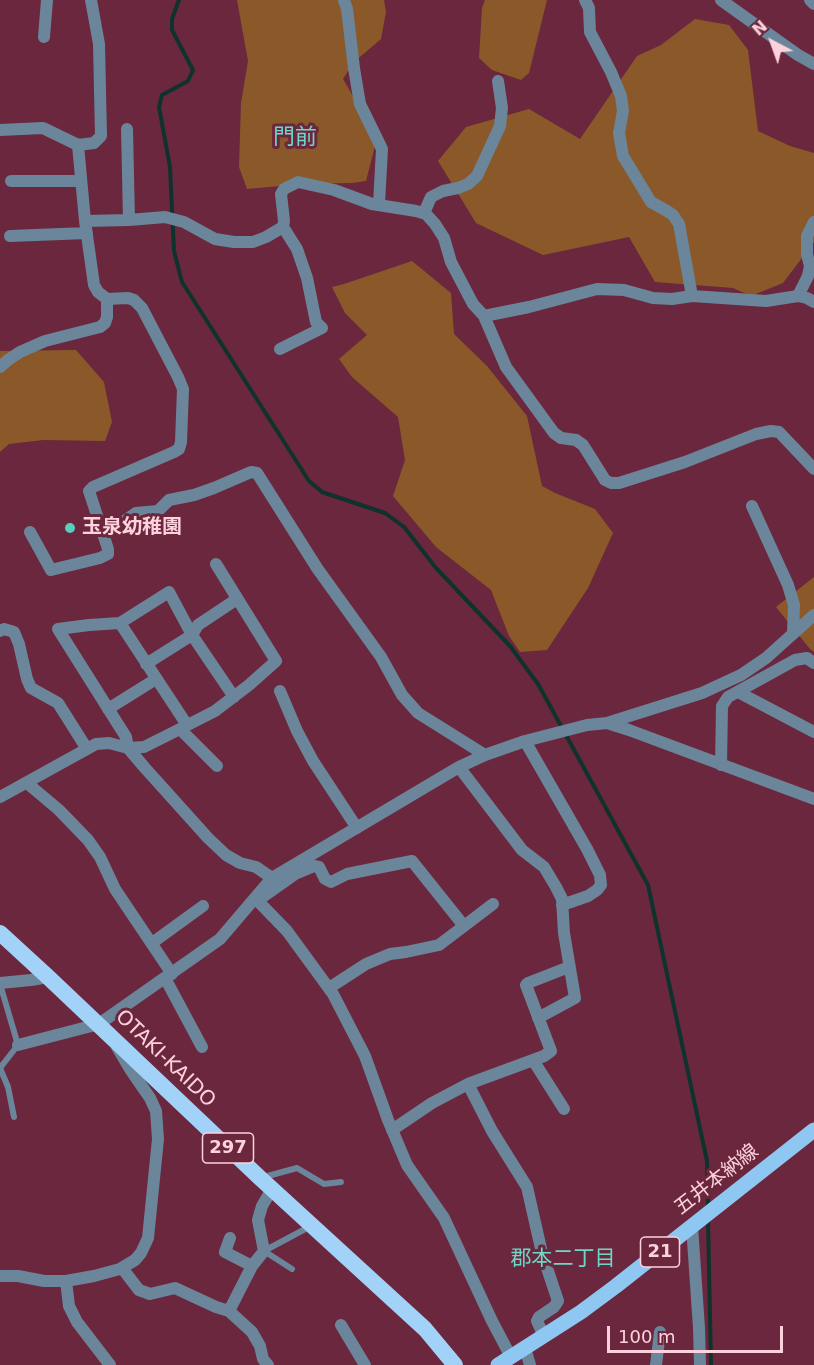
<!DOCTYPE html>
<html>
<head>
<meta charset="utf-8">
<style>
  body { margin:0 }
  #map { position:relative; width:814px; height:1365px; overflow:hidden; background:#6b273d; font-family:"DejaVu Sans",sans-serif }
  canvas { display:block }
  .north { position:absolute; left:742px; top:12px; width:60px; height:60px; -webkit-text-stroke:4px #6b273d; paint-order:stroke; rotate:319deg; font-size:16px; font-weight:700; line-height:24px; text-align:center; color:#fdd2dc }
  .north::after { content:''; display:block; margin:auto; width:21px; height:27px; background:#fdd2dc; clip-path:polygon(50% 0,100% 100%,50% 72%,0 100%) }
  .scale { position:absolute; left:607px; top:1326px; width:176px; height:27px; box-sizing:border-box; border:3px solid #fdd2dc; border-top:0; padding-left:8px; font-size:18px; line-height:21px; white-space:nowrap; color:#fdd2dc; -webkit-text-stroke:4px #6b273d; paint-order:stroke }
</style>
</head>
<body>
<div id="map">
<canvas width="814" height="1365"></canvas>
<div class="north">N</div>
<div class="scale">100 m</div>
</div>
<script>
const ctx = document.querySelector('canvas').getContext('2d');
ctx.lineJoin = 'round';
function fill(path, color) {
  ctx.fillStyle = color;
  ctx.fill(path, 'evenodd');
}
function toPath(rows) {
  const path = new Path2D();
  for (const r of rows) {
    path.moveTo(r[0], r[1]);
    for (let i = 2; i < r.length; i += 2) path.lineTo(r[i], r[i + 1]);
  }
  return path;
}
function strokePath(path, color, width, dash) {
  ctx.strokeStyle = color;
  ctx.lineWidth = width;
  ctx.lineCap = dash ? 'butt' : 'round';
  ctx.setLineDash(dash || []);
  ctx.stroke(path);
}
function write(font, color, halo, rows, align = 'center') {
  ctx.font = font + ' "DejaVu Sans","Noto Sans JP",sans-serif';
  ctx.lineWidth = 6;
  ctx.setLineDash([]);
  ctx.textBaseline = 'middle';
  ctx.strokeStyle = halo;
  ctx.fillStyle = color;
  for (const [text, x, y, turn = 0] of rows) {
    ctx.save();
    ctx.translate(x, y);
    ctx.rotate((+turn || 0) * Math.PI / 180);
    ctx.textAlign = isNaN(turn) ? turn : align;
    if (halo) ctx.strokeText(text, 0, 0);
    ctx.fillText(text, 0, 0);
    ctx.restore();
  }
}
const green = toPath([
  [237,0,384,0,386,12,381,39,354,62,343,79,367,120,375,146,366,181,352,183,302,184,247,189,239,167,241,103,248,61],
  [485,0,547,0,529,73,521,80,492,70,479,58,482,8],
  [695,19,729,25,748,50,758,131,790,146,814,153,814,242,783,283,751,296,733,288,655,282,629,237,543,255,476,223,438,161,466,127,529,109,580,139,637,56,661,45],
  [412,261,451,293,454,334,487,366,527,416,542,486,555,493,595,509,613,533,588,588,547,650,520,652,509,636,491,590,436,547,393,496,405,460,398,417,352,377,339,359,367,335,345,313,332,287,344,284],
  [76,350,104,382,112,422,105,441,43,440,9,444,0,452,0,351],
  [814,577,814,652,810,649,776,607]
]);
const stream = toPath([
  [179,0,172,19,172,30,193,70,188,81,162,95,159,107,170,167,174,251,182,282,309,481,322,492,385,513,404,527,436,568,510,646,538,684,648,885,707,1161,708,1208],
  [708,1219,711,1365]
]);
const service = toPath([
  [0,984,18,1045,0,1068,8,1087,14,1117],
  [264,1177,297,1168,324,1184,341,1182],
  [292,1269,264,1251,309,1227]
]);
const minor = toPath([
  [344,0,347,9,354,68,360,104,382,149,379,204],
  [585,0,589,8,590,32,611,72,621,96,623,111,619,133,623,156,651,202,667,211,673,215,679,224,692,296],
  [721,0,798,55,814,64],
  [810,0,814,4],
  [44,37,47,0],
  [127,129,129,220],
  [0,130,43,128,78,145,94,143,101,136,99,44,91,0],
  [11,181,81,181],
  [424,213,431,197,443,191,458,188,468,184,477,176,500,126,502,108,498,81],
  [85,221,129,220,165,217,184,222,215,239,234,242,253,242,266,237,283,227,284,221,281,194,284,189,298,182,334,190,372,204,416,211,426,214,435,224,444,238,451,262,473,304,484,316,506,367,554,433,561,438,576,440,583,445,605,480,611,483,619,483,685,462,756,434,771,431,779,432,814,469],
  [10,236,87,233],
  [798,296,808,276,810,266,807,254,807,236,814,222],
  [484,316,529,307,597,289,624,290,653,298,672,299,692,296,766,301,798,296,807,298,814,302],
  [280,349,322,328,316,322,307,278,297,249,283,227],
  [0,367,8,360,20,352,45,341,100,327,105,323,107,317,107,299],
  [752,506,788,585,794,605,793,633],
  [30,532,51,570,100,558,108,554,108,549,89,491,93,487,174,452,179,449,181,442,183,389,178,377,142,308,134,300,128,298,107,299,98,292,94,285,85,221,78,145],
  [104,535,136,513,158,511,169,500,194,495,214,488,251,472,257,473,317,568,381,657,402,695,418,713,485,755],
  [120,623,187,725],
  [0,631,4,629,14,632,19,644,27,679,31,688,58,703,87,749],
  [146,664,192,635,198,625,237,599],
  [280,691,297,731,313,761,357,828],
  [738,692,814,732],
  [234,697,192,635,169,592,120,623,89,625,58,629,126,737,128,748,145,768,208,838,226,855,240,863,256,867,272,878],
  [108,709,156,679],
  [607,723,702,693,741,675,766,658,814,615],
  [180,729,217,766],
  [525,741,587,849,600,875,601,885,597,890,588,896,562,905],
  [721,765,722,706,728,697,795,660,807,658,814,663],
  [459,767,522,850,544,867,556,887,562,899,564,933,575,998,538,1018],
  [27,783,59,810,88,840,100,857,115,889,172,974],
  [0,797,96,744,109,743,128,748,144,747,170,734,215,711,249,685,276,661,216,564],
  [255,898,287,931,333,994,365,1056,388,1120,407,1165,444,1218,492,1321,511,1357],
  [261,898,295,874,314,866,319,867,325,879,331,882,347,874,412,861,464,926],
  [152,943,203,906],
  [165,978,202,1047],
  [0,983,31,980,48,977],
  [329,988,366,964,390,954,406,952,439,945,493,904],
  [18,1045,99,1024,220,939,272,878,459,767,485,755,525,741,587,725,607,723,629,730,814,799],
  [533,1060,564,1109],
  [468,1084,492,1131,527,1187,542,1253,558,1301,554,1307,539,1317,537,1321,544,1336],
  [392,1130,432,1103,468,1084,544,1056,551,1051,526,985,528,983,569,967],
  [692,1226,699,1328,700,1365],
  [230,1238,225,1252,252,1266],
  [122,1268,139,1290,150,1294,175,1288,216,1307,229,1311,252,1332,260,1346,263,1359,268,1365],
  [0,1276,18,1276,44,1281,66,1281,94,1276,120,1269,135,1260,141,1253,148,1238,158,1139,156,1111,150,1098,130,1069,117,1047],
  [66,1281,69,1306,77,1322,110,1365],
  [229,1311,252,1266,264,1251,258,1220,262,1206,272,1189],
  [341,1325,365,1365],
  [525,1348,530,1365],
  [656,1365,660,1332]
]);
const primary = toPath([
  [498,1365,581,1312,616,1286,814,1130]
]);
const trunk = toPath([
  [0,933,48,977,260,1178,425,1329,455,1365]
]);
const markers = [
  [70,528,6,"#5acebd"]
];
const shields = [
  [228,1148,51],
  [660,1252,39]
];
const shieldNames = [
  ["297",228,1148],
  ["21",660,1252]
];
const poiNames = [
  ["玉泉幼稚園",82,528]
];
const streetNames = [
  ["OTAKI-KAIDO",165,1059,44],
  ["五井本納線",717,1180,-38]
];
const neighbourhoodNames = [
  ["郡本二丁目",563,1260]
];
const quarterNames = [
  ["門前",295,138]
];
fill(green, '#8b5929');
strokePath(stream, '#10322d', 4);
strokePath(service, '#6b869b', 6);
strokePath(minor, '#6b869b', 12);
strokePath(primary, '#8fc7f3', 15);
strokePath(trunk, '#a3d2f8', 16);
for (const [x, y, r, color] of markers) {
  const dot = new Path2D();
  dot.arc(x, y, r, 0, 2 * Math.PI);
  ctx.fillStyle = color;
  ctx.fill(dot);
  strokePath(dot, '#6b273d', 2);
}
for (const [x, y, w] of shields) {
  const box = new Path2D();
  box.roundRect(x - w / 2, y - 15, w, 30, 4.5);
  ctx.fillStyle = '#6b273d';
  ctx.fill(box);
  strokePath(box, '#fdd2dc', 1.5);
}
write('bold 18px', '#fdd2dc', null, shieldNames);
write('bold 20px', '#fdd2dc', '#6b273d', poiNames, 'left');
write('20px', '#fdd2dc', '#6b273d', streetNames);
write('21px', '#6ed6c6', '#6b273d', neighbourhoodNames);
write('22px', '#6ed6c6', '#6b273d', quarterNames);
</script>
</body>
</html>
